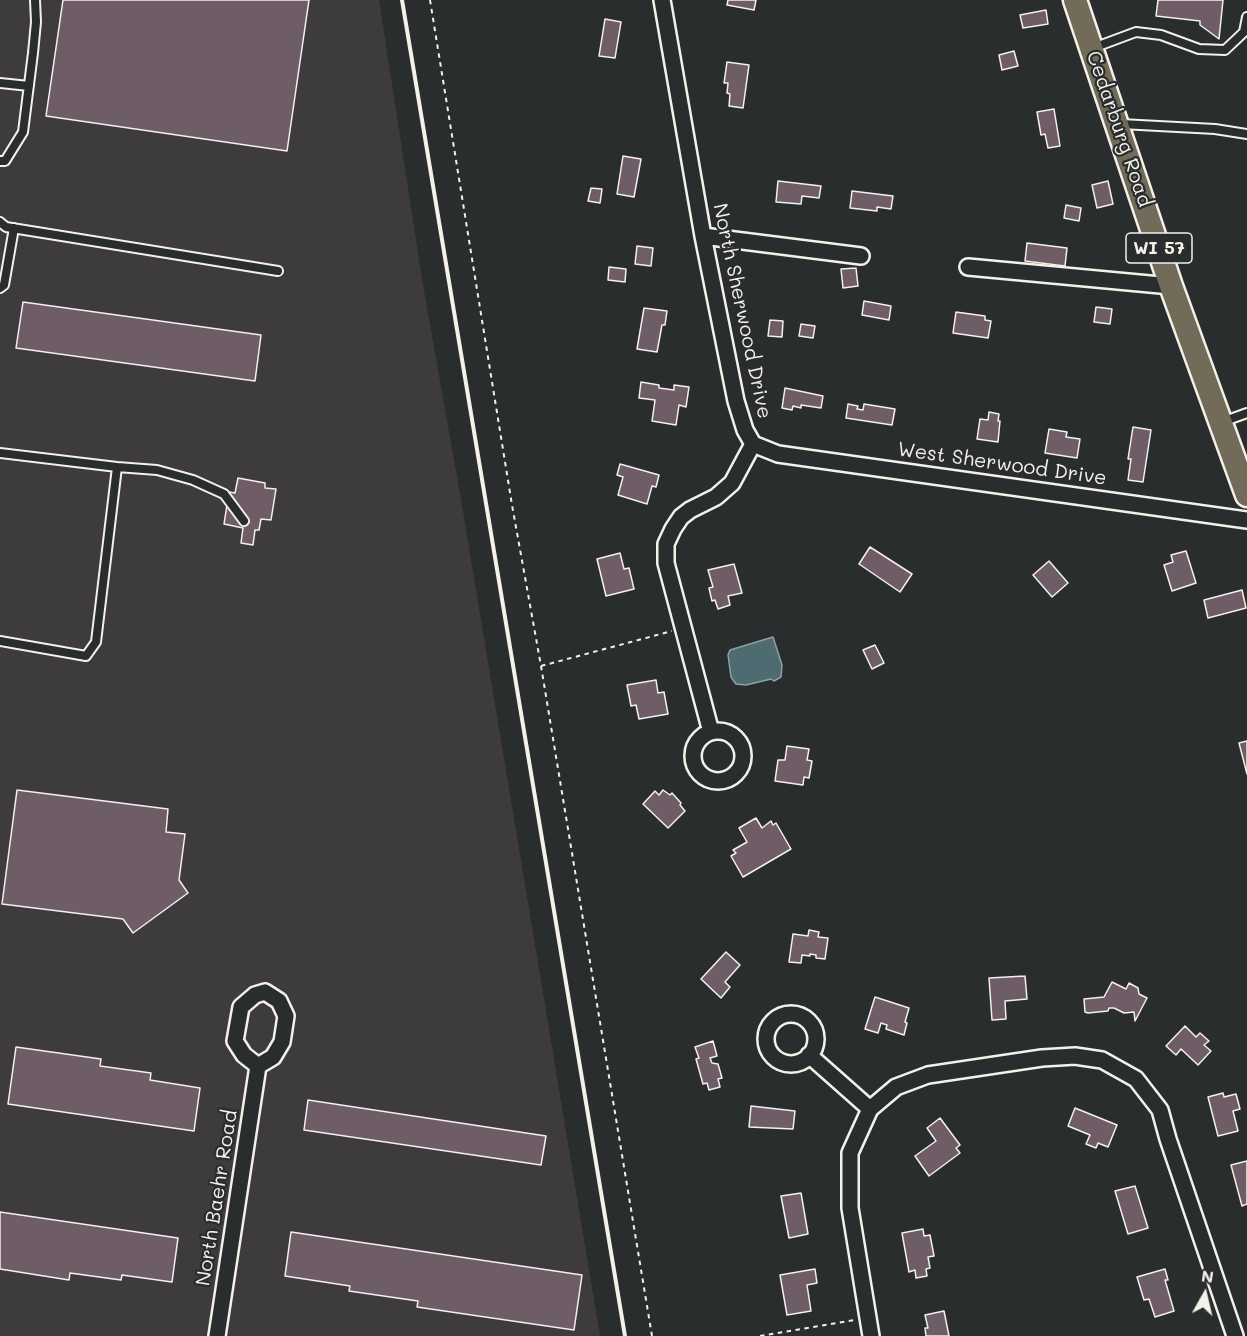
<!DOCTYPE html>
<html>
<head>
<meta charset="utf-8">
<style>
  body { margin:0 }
  #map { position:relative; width:1247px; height:1336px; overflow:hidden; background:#2a2d2e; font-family:Mali,sans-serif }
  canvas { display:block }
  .north { position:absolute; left:1175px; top:1264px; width:60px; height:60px; -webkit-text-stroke:4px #2a2d2e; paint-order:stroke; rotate:8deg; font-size:16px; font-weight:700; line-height:24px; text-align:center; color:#f4f1e8 }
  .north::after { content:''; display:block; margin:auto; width:21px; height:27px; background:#f4f1e8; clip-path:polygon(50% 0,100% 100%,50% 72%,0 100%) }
</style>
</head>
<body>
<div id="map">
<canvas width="1247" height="1336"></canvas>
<div class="north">N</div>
</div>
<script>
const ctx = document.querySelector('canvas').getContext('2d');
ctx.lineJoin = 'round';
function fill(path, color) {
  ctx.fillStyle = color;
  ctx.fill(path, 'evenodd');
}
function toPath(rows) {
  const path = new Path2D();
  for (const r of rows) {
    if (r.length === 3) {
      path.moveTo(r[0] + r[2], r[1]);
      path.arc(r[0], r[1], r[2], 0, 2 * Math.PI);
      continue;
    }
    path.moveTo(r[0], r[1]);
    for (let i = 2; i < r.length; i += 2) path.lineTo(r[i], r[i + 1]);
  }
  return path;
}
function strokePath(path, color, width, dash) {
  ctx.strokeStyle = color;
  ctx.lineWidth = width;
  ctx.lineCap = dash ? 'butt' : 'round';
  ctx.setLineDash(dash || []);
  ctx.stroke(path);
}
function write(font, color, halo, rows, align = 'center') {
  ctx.font = font + ' Mali,sans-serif';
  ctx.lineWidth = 4.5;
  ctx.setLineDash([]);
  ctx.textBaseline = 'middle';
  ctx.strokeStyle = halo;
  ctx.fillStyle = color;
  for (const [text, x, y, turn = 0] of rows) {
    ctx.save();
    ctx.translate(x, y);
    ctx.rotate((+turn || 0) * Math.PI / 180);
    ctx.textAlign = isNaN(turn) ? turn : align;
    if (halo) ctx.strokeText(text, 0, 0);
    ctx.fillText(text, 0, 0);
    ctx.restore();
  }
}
const built = toPath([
  [0,0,379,0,422,279,460,494,600,1336,0,1336]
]);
const water = toPath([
  [773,637,782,665,781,677,774,681,771,679,746,685,736,684,731,677,728,655,730,650,773,637]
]);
const building = toPath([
  [63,0,309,0,287,151,46,116,63,0],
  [728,0,756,0,754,10,727,5,728,0],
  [1158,0,1223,0,1219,39,1200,25,1200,21,1156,16,1158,0],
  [1046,10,1048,24,1023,28,1020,15,1046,10],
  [605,19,621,22,615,58,599,56,605,19],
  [1014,51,1018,66,1002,70,999,55,1014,51],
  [727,62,749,65,743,108,729,106,730,94,727,93,728,83,724,83,727,62],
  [1054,109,1060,146,1048,148,1045,134,1041,135,1037,112,1054,109],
  [623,156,641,159,634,197,617,194,623,156],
  [778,181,821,186,819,198,802,196,801,204,776,202,778,181],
  [1108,181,1113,204,1097,208,1092,185,1108,181],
  [591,188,602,189,600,203,588,201,591,188],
  [852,191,893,196,891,209,877,207,877,211,850,208,852,191],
  [1066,205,1081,208,1079,221,1064,218,1066,205],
  [1027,243,1067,248,1065,266,1025,261,1027,243],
  [637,246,653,248,651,266,635,264,637,246],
  [609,267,626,269,625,282,608,280,609,267],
  [856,268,858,286,843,288,841,269,856,268],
  [864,301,891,306,889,320,862,315,864,301],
  [23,302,261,335,255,381,16,348,23,302],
  [1096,307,1112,309,1110,324,1094,322,1096,307],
  [644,308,667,311,665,325,662,325,657,352,637,349,644,308],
  [956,312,985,316,985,320,991,321,988,338,953,333,956,312],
  [770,320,783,321,782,337,768,336,770,320],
  [801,324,815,326,813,338,799,336,801,324],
  [641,382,659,385,659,388,674,390,674,385,689,387,686,407,679,405,676,425,652,421,655,400,639,398,641,382],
  [785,388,823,396,821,408,801,405,801,408,793,406,792,410,782,408,785,388],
  [848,404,858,406,857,409,863,410,864,404,895,409,892,425,846,418,848,404],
  [989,412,999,414,998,421,1000,421,998,442,977,439,980,419,988,420,989,412],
  [1133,427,1151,430,1143,482,1128,480,1131,459,1128,459,1133,427],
  [1049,429,1067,432,1066,437,1080,439,1077,458,1045,453,1049,429],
  [620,464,659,475,656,487,652,486,647,504,618,495,623,477,617,475,620,464],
  [238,478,265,483,265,488,276,489,271,520,261,519,259,530,255,530,253,545,241,543,243,528,224,524,229,492,235,493,238,478],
  [870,547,912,574,900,592,859,564,870,547],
  [1186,551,1196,583,1172,591,1164,565,1173,562,1171,555,1186,551],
  [620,553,624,569,629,568,634,589,606,596,597,559,620,553],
  [1049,561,1068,583,1052,597,1033,575,1049,561],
  [734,564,742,593,728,596,730,605,718,609,715,600,712,601,709,588,713,587,708,570,734,564],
  [1242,590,1246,608,1208,618,1204,600,1242,590],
  [875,645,884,663,872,669,863,650,875,645],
  [656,680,658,693,664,692,668,714,639,719,636,705,631,706,627,685,656,680],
  [1247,741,1247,774,1239,743,1247,741],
  [787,746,809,749,807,760,812,761,809,778,804,777,803,785,775,781,778,760,785,760,787,746],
  [17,790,168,809,166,832,185,834,179,880,188,893,133,933,123,919,2,904,17,790],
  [663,790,670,795,672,793,681,803,680,805,685,811,668,828,643,804,655,791,659,795,663,790],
  [756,818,762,828,771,821,773,825,776,823,791,849,743,877,731,856,736,853,733,850,747,842,739,828,756,818],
  [809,930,819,932,818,937,828,938,825,959,816,958,816,955,810,954,810,956,802,955,801,963,789,962,793,934,808,936,809,930],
  [726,952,740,965,725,982,730,987,721,998,701,979,726,952],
  [1025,976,1027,999,1005,1001,1006,1019,992,1020,989,978,1025,976],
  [1112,982,1126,989,1129,983,1138,988,1139,994,1147,998,1135,1021,1134,1012,1124,1013,1114,1008,1109,1008,1108,1011,1088,1013,1085,1012,1084,999,1104,997,1112,982],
  [875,997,909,1008,905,1022,907,1023,904,1035,886,1029,887,1025,881,1023,878,1033,865,1029,875,997],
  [1185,1026,1196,1037,1200,1033,1209,1041,1204,1045,1211,1051,1198,1065,1181,1049,1176,1055,1166,1046,1185,1026],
  [713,1041,717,1056,710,1058,712,1063,718,1064,722,1078,718,1079,720,1087,709,1090,707,1083,703,1084,696,1059,699,1058,695,1047,713,1041],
  [16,1047,101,1059,100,1066,151,1073,150,1080,200,1088,194,1131,8,1104,16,1047],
  [1223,1093,1224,1097,1236,1094,1240,1109,1233,1111,1238,1131,1218,1136,1208,1097,1223,1093],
  [308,1100,546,1136,541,1165,304,1130,308,1100],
  [751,1106,795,1111,793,1129,749,1127,751,1106],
  [1075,1108,1117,1125,1108,1147,1098,1143,1096,1148,1086,1144,1090,1135,1068,1126,1075,1108],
  [940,1118,960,1145,956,1148,960,1153,929,1176,915,1156,936,1141,927,1128,940,1118],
  [1247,1161,1247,1204,1242,1206,1231,1165,1247,1161],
  [1135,1186,1148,1228,1128,1234,1115,1191,1135,1186],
  [801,1193,808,1234,789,1238,781,1196,801,1193],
  [0,1212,178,1238,172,1282,122,1275,121,1280,70,1273,69,1280,0,1269,0,1212],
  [923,1229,924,1236,930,1235,934,1256,928,1257,930,1268,926,1269,927,1276,916,1278,915,1270,909,1272,902,1233,923,1229],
  [291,1232,582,1275,574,1330,417,1307,418,1301,349,1291,350,1286,285,1276,291,1232],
  [815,1269,817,1283,807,1285,811,1311,787,1315,780,1275,815,1269],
  [1165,1269,1168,1280,1165,1280,1174,1311,1155,1317,1149,1299,1144,1300,1137,1277,1165,1269],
  [944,1311,949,1336,926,1336,925,1328,928,1328,925,1315,944,1311]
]);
const path = toPath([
  [430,0,512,505,541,666,652,1336],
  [541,666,672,631],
  [760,1336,854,1320]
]);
const service = toPath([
  [1093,48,1136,32,1161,35,1199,49,1225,50,1244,32,1247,17],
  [0,83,29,86],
  [1121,124,1215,129,1247,134],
  [0,161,5,161,23,132,33,53,36,22,35,0],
  [0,222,6,227,278,271],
  [0,288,4,285,14,228],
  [1222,422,1247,413],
  [0,453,117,467,157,470,193,480,224,494,244,521],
  [0,641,86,656,96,642,117,467]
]);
const minor = toPath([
  [662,0,703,236,736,401,745,430,753,444,732,483,716,497,690,510,681,517,673,529,666,544,666,563,711,732],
  [703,236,861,256],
  [968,267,1171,286],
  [753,444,778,454,1247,520],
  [718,756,25],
  [265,992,279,1001,286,1016,282,1042,273,1057,258,1066,244,1055,235,1041,241,1007,255,995,265,992],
  [791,1039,25],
  [809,1055,870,1109],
  [217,1336,258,1066],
  [871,1336,850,1208,850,1153,870,1109,896,1087,928,1075,1042,1058,1075,1056,1102,1060,1136,1079,1160,1110,1168,1139,1235,1336]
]);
const primary = toPath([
  [1075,0,1171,286,1247,495]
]);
const rail = toPath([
  [402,0,625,1336]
]);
const shields = [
  [1159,248,66]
];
const shieldNames = [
  ["WI 57",1159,248]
];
const streetNames = [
  ["Cedarburg Road",1119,129,71],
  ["North Sherwood Drive",742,311,78],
  ["West Sherwood Drive",1002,464,8],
  ["North Baehr Road",217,1198,-81]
];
fill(built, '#3e3b3f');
fill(water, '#4d6b70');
strokePath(water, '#90a1a0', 1.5);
fill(building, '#6e5d67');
strokePath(building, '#f4f1e8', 1.5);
strokePath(service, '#f4f1e8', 12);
strokePath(minor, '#f4f1e8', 20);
strokePath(primary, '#f4f1e8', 27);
strokePath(path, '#f4f1e8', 2, [4.5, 4.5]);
strokePath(service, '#2a2d2e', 8);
strokePath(minor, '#2a2d2e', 15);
strokePath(primary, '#726b5a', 22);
strokePath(rail, '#f4f1e8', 4);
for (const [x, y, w] of shields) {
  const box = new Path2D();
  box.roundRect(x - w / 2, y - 15, w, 30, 4.5);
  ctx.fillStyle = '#2a2d2e';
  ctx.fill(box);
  strokePath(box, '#f4f1e8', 1.5);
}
write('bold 18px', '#f4f1e8', null, shieldNames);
write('20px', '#f4f1e8', '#2a2d2e', streetNames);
</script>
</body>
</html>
